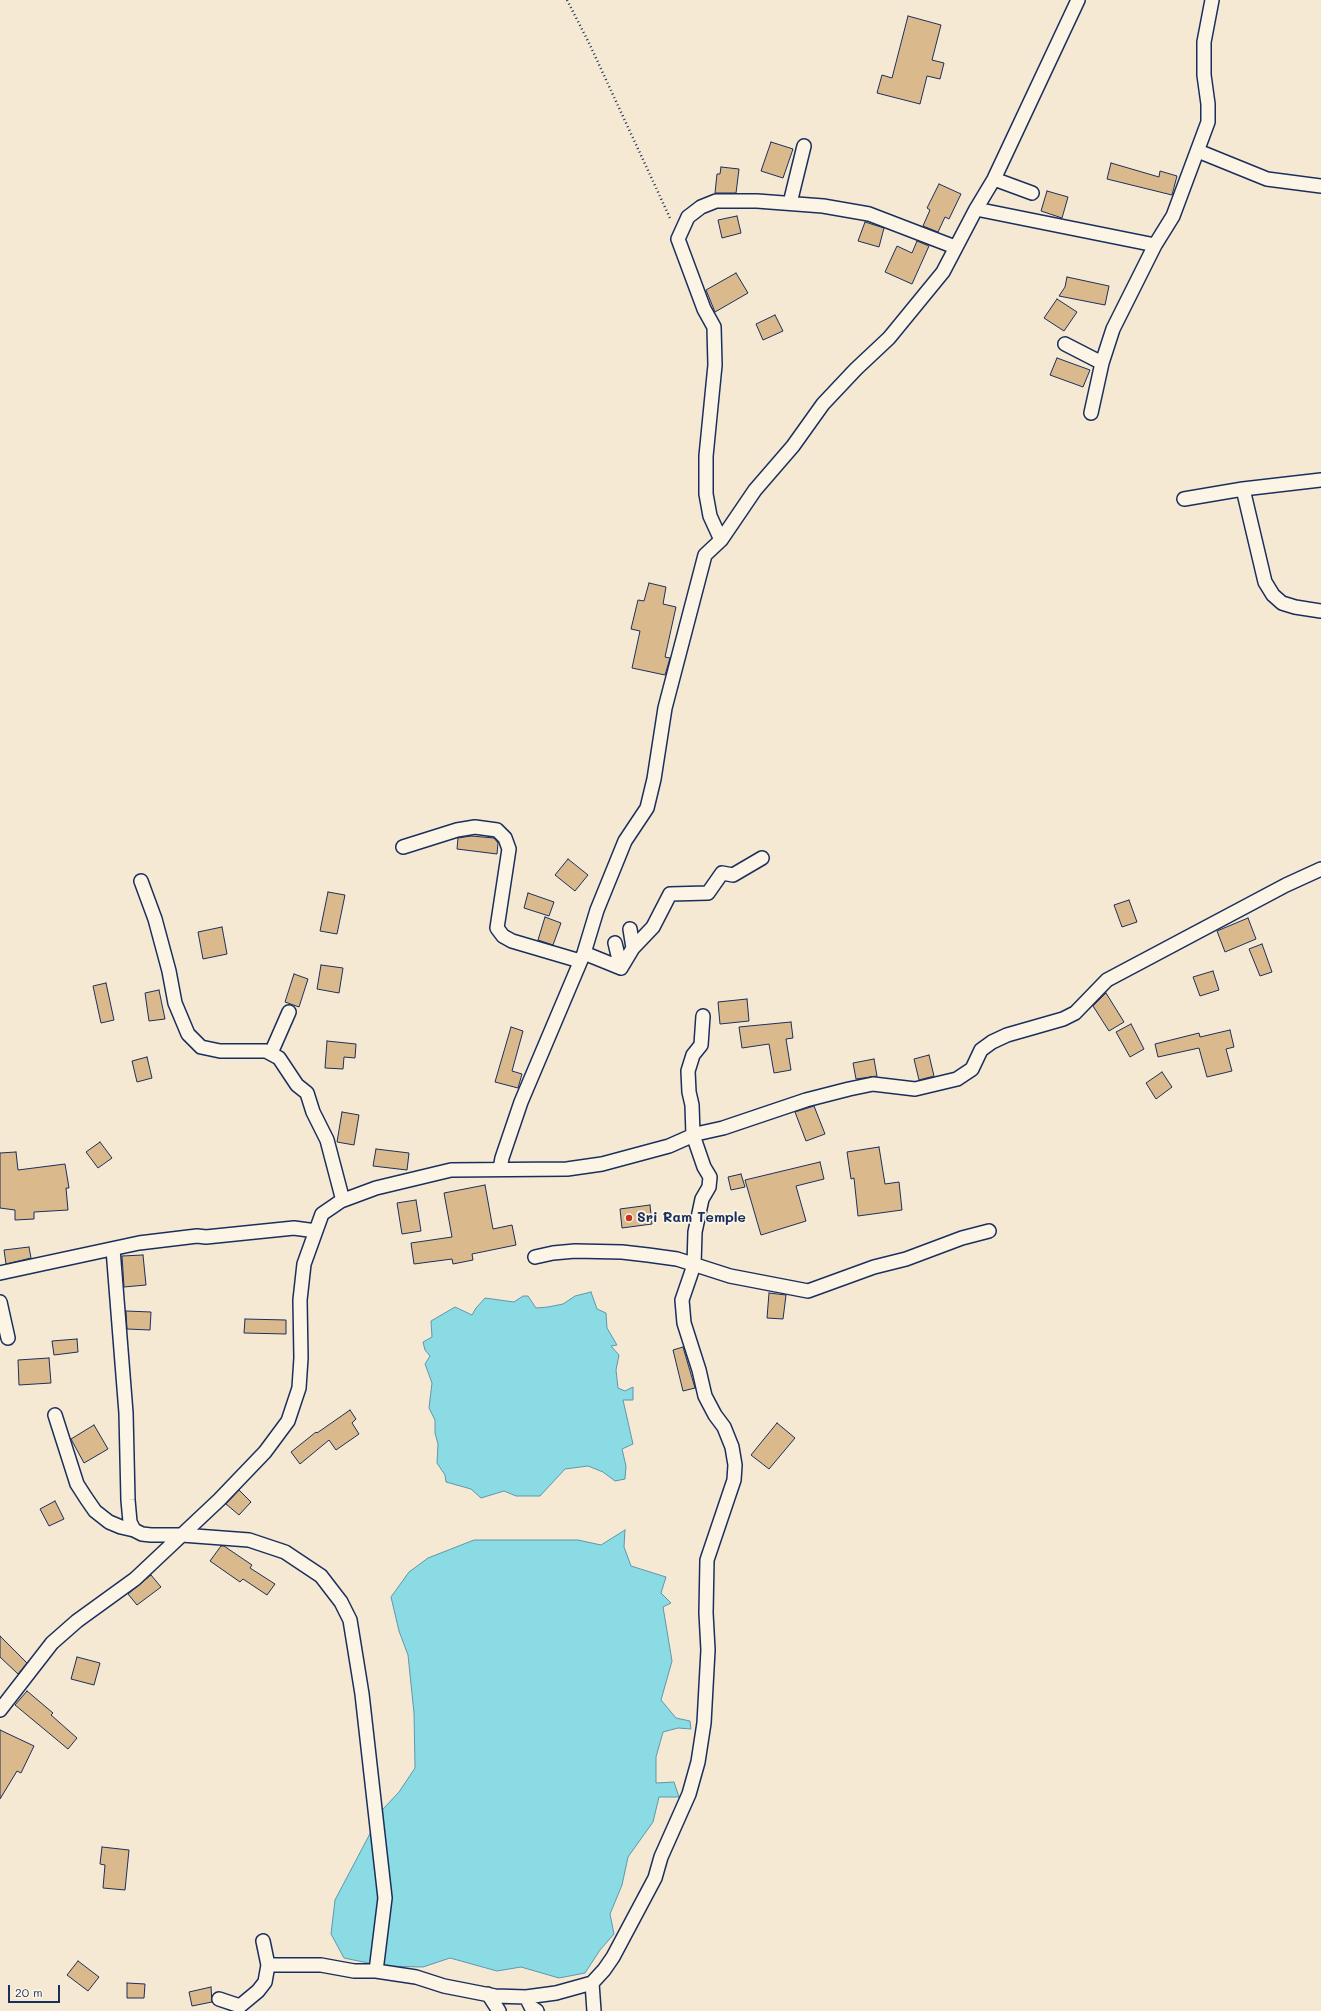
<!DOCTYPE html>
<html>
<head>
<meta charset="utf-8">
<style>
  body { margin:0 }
  #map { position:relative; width:1321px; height:2011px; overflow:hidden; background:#f5e9d3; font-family:Mali,sans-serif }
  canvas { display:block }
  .scale { position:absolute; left:8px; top:1985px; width:52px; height:18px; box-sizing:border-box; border:2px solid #1b2f5e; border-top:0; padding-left:5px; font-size:12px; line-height:14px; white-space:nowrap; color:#1b2f5e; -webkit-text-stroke:3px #fcf5e5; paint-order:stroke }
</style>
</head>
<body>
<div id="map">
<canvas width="1321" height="2011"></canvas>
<div class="scale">20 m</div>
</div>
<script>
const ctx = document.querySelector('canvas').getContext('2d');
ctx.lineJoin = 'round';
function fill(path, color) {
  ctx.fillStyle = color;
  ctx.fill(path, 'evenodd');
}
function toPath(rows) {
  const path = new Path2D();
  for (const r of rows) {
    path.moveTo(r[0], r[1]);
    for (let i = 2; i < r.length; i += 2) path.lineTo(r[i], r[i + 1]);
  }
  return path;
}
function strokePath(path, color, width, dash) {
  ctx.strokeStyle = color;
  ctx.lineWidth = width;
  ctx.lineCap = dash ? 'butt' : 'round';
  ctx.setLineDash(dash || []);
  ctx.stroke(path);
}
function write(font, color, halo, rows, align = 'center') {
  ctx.font = font + ' Mali,sans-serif';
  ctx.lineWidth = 3.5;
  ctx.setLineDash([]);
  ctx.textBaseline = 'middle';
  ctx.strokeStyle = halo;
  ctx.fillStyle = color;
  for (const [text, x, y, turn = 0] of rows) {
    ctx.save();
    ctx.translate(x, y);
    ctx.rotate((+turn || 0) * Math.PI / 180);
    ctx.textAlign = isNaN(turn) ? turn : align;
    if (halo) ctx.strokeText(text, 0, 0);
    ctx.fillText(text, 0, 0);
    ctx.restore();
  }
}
const water = toPath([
  [591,1292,597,1309,606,1313,607,1328,617,1345,611,1346,619,1355,616,1370,618,1388,625,1391,633,1387,633,1400,623,1400,633,1444,622,1449,626,1466,625,1479,615,1481,603,1472,588,1466,565,1469,540,1496,516,1496,504,1491,481,1498,471,1489,446,1482,445,1475,437,1463,438,1444,435,1433,435,1420,429,1408,432,1383,425,1364,430,1356,425,1350,423,1342,432,1337,431,1321,455,1307,472,1315,476,1308,485,1298,514,1302,523,1296,528,1296,536,1308,548,1307,563,1304,575,1296,591,1292],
  [625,1530,624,1547,631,1566,666,1577,661,1593,671,1603,663,1607,672,1661,661,1700,676,1718,690,1721,691,1729,678,1728,663,1732,656,1757,656,1783,674,1782,679,1797,659,1797,653,1822,628,1857,622,1885,610,1914,614,1934,600,1950,585,1973,559,1978,521,1967,497,1971,450,1958,423,1967,383,1966,344,1958,331,1934,335,1900,383,1809,399,1792,415,1768,414,1713,408,1655,399,1631,391,1597,409,1572,428,1558,474,1540,578,1540,601,1545,625,1530]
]);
const building = toPath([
  [908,16,941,25,932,60,944,63,940,79,927,76,920,104,877,93,882,75,892,78,908,16],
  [771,142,793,149,783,178,761,171,771,142],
  [1111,163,1159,177,1160,171,1177,176,1172,195,1107,179,1111,163],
  [721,167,739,169,736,193,715,193,717,174,720,174,721,167],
  [939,184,961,194,949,219,945,217,938,232,923,226,930,210,927,208,939,184],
  [1047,191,1068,197,1062,218,1041,211,1047,191],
  [737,216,741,233,722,238,718,220,737,216],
  [865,222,884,228,879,247,858,241,865,222],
  [917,241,929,246,912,284,885,272,897,246,912,253,917,241],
  [736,273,748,293,715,312,706,290,736,273],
  [1067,277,1109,286,1105,305,1059,296,1065,287,1067,277],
  [1057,299,1077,312,1064,331,1044,318,1057,299],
  [775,315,783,331,763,340,756,324,775,315],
  [1057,358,1090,370,1083,387,1050,375,1057,358],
  [649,583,666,587,663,604,676,607,665,657,670,658,665,675,632,668,640,631,631,629,638,600,644,601,649,583],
  [471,836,494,838,498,843,497,854,457,849,458,838,471,836],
  [568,859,588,875,575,891,555,875,568,859],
  [328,892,345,895,337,934,320,931,328,892],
  [528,893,554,902,549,916,524,908,528,893],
  [1129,900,1137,922,1122,927,1114,905,1129,900],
  [545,917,561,923,553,945,538,940,545,917],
  [1248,918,1256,939,1225,952,1217,931,1248,918],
  [222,927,227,954,203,959,198,932,222,927],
  [1262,944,1272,972,1260,976,1249,949,1262,944],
  [321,965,343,968,339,993,317,989,321,965],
  [1213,971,1219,990,1200,996,1193,977,1213,971],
  [294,974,308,979,299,1007,285,1002,294,974],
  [106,983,114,1020,101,1023,93,986,106,983],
  [159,990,165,1019,149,1021,145,993,159,990],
  [1106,993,1124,1022,1109,1031,1093,1006,1106,993],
  [747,999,749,1021,720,1024,718,1002,747,999],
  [791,1022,793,1038,786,1039,791,1070,774,1073,769,1044,742,1048,739,1027,791,1022],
  [1131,1024,1144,1049,1130,1057,1116,1032,1131,1024],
  [511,1027,523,1031,512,1071,522,1074,518,1088,495,1082,511,1027],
  [1230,1030,1234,1047,1226,1049,1232,1071,1207,1077,1199,1048,1158,1057,1155,1044,1199,1033,1200,1037,1230,1030],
  [327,1041,356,1044,355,1058,344,1057,343,1069,325,1068,327,1041],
  [929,1055,934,1076,919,1080,914,1059,929,1055],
  [147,1057,152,1078,137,1082,132,1061,147,1057],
  [874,1059,877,1076,856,1079,853,1063,874,1059],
  [1162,1072,1172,1087,1156,1099,1146,1083,1162,1072],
  [814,1106,825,1134,806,1141,795,1112,814,1106],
  [342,1112,359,1115,354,1145,337,1142,342,1112],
  [100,1142,112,1158,98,1168,86,1152,100,1142],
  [879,1147,885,1184,899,1182,902,1210,858,1216,854,1178,851,1179,847,1152,879,1147],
  [376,1149,409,1153,407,1170,373,1166,376,1149],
  [16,1152,18,1170,65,1164,69,1188,66,1188,68,1210,34,1212,34,1219,15,1220,15,1210,0,1208,0,1153,16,1152],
  [820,1162,824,1179,796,1186,806,1221,761,1235,745,1180,820,1162],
  [741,1174,745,1187,731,1190,728,1177,741,1174],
  [485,1185,493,1229,512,1225,516,1245,472,1254,473,1260,453,1264,452,1259,414,1264,411,1243,452,1237,444,1193,485,1185],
  [416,1200,421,1231,402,1234,397,1203,416,1200],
  [650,1205,652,1224,622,1228,620,1209,650,1205],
  [29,1247,31,1258,6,1264,4,1250,29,1247],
  [143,1255,146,1285,124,1287,122,1256,143,1255],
  [769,1293,786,1295,783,1319,767,1318,769,1293],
  [126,1311,151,1312,150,1330,127,1329,126,1311],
  [245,1319,286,1320,286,1334,244,1333,245,1319],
  [77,1339,78,1352,54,1355,52,1341,77,1339],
  [683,1347,695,1388,683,1391,673,1350,683,1347],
  [49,1358,51,1383,19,1385,18,1360,49,1358],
  [350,1410,356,1419,352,1423,359,1434,336,1450,329,1440,300,1464,291,1452,316,1432,317,1433,350,1410],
  [777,1423,795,1438,769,1469,751,1455,777,1423],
  [94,1425,108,1449,84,1463,71,1439,94,1425],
  [239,1490,251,1502,239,1515,226,1504,239,1490],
  [55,1501,64,1519,49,1526,40,1509,55,1501],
  [221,1546,224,1546,252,1565,250,1568,275,1584,267,1595,243,1579,240,1582,210,1561,221,1546],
  [151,1575,161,1587,137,1605,128,1594,151,1575],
  [0,1636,27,1663,18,1674,0,1657,0,1636],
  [77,1657,100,1663,94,1685,71,1679,77,1657],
  [27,1691,53,1713,51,1715,77,1738,68,1749,15,1705,27,1691],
  [0,1730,34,1746,21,1773,17,1771,0,1799,0,1730],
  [102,1847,129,1850,125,1890,103,1888,105,1865,100,1864,102,1847],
  [78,1961,99,1977,88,1991,67,1975,78,1961],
  [127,1983,145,1984,144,1998,127,1998,127,1983],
  [211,1987,212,2002,192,2006,189,1992,211,1987]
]);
const path = toPath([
  [567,0,589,43,670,218]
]);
const street = toPath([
  [1198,151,1267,179,1321,186],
  [994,179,1032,193],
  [790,203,804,146],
  [976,209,1155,245],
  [1065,344,1102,363],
  [1091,413,1102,363,1113,329,1155,245,1173,216,1208,122,1208,104,1204,75,1204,42,1212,0],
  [1243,489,1265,582,1273,595,1282,603,1295,607,1321,611],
  [1184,499,1243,489,1321,480],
  [721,540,710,516,706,494,706,456,715,365,714,327,704,309,678,239,688,217,701,207,716,201,757,201,823,206,869,214,955,247],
  [403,847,457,830,475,827,497,830,505,838,509,849,497,928,503,936,512,941,580,961],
  [141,881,155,919,169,971,175,1003,188,1034,201,1047,220,1051,266,1051,279,1058,297,1085,307,1093,313,1112,327,1140,342,1197,341,1201],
  [630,929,633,948],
  [615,943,621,968],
  [584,953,621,968,633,948,653,927,670,894,708,893,722,873,733,875,762,858],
  [271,1053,289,1012],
  [500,1169,502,1158,521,1102,584,953,597,910,625,841,647,808,654,779,665,708,705,555,721,540,755,490,793,446,823,404,856,369,889,338,943,272,976,209,994,179,1078,0],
  [113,1249,126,1413,128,1500,130,1522,134,1530,142,1534,151,1535,182,1535,249,1540,285,1552,321,1576,341,1602,350,1620,362,1694,385,1898,376,1971],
  [535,1257,553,1253,575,1251,622,1252,648,1255,677,1259,730,1276,808,1291,874,1267,906,1259,962,1238,989,1231],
  [0,1273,139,1243,197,1236,206,1237,294,1228,316,1231],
  [0,1302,8,1338],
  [55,1415,77,1484,86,1498,95,1511,109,1522,121,1527,134,1530],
  [0,1710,52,1643,77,1621,135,1579,219,1500,265,1452,288,1421,299,1388,301,1358,300,1300,304,1264,322,1214,341,1201,376,1188,451,1170,567,1169,602,1164,669,1146,696,1134,723,1128,806,1100,849,1089,873,1084,915,1089,957,1079,972,1069,981,1050,992,1042,1007,1035,1063,1019,1075,1013,1107,980,1286,885,1321,869],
  [268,1965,321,1965,354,1971,376,1971,416,1977,444,1986,495,1996,526,1997,556,1993,592,1983],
  [488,1994,499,2011],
  [526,1997,531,2007,537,2011],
  [219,1999,240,2006,258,1991,265,1982,268,1965,263,1941],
  [594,2011,592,1983,604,1970,613,1957,655,1878,661,1857,689,1794,698,1762,704,1723,708,1650,706,1613,707,1560,734,1480,735,1465,732,1447,724,1427,715,1415,705,1396,699,1370,684,1323,682,1300,694,1265,695,1232,702,1199,709,1187,710,1177,704,1167,693,1135,692,1105,689,1092,688,1071,693,1055,701,1045,703,1016]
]);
const markers = [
  [629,1218,4,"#c8321e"]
];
const poiNames = [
  ["Sri Ram Temple",637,1218]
];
fill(water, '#8adbe3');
strokePath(water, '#5e96ae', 1);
fill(building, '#daba8d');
strokePath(building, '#1b2f5e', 1);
strokePath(street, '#1b2f5e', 16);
strokePath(path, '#1b2f5e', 2.5, [1, 3]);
strokePath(street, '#fcf5e5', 13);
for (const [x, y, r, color] of markers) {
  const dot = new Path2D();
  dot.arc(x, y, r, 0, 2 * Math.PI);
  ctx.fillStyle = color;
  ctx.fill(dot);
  strokePath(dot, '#fcf5e5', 1.5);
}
write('bold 14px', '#1b2f5e', '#fcf5e5', poiNames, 'left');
</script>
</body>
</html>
